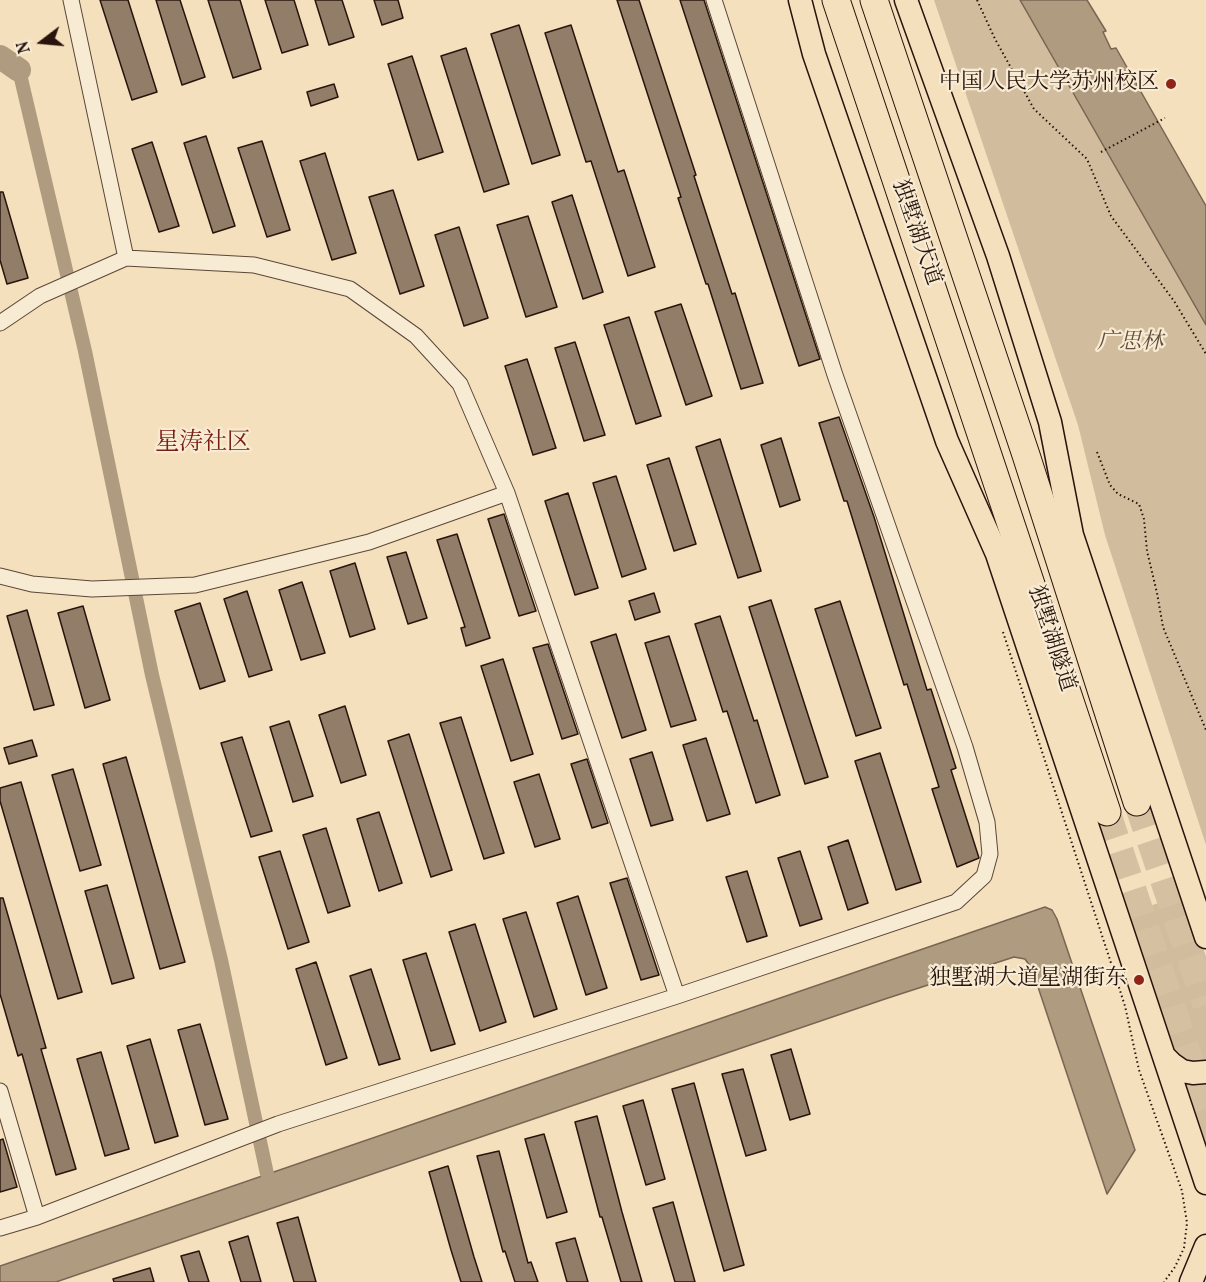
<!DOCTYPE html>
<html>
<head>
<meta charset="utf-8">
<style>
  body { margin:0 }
  #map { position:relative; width:1206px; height:1282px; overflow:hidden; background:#f4e0bc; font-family:Vollkorn,serif }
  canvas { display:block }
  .north { position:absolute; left:12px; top:12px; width:60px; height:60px; -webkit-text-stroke:4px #f8ebd3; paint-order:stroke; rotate:254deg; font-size:16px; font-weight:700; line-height:24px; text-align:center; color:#28140c }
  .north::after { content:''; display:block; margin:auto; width:21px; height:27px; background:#28140c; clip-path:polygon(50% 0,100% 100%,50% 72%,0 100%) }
</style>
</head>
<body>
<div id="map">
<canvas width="1206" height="1282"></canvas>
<div class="north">N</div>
</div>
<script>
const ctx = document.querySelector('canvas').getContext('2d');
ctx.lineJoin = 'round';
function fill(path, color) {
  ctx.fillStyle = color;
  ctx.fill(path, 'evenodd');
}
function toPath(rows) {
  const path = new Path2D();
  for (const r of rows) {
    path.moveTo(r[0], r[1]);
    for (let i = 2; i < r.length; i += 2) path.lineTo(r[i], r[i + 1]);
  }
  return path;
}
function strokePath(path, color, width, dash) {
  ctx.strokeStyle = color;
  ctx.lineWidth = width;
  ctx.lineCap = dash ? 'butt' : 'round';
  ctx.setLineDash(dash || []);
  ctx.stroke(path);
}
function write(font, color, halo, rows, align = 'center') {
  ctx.font = font + ' Vollkorn,"Noto Serif SC",serif';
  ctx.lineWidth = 4.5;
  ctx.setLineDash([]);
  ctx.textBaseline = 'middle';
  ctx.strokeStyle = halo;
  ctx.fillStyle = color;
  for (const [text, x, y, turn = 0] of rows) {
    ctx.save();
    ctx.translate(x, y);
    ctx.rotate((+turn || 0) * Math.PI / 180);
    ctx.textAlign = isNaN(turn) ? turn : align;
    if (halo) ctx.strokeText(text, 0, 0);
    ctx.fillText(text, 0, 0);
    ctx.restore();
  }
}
const green = toPath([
  [934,0,1020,0,1206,325,1206,845,1105,535,1078,425],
  [1185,894,1206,957,1206,1063,1191,1064,1172,1053,1123,915],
  [1180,1077,1206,1078,1206,1162]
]);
const water = toPath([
  [1020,0,1087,0,1106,31,1103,32,1111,49,1116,48,1206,206,1206,325,1020,0],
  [1045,907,1052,910,1057,919,1135,1150,1107,1194,1032,969,1025,959,1014,957,885,999,56,1282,0,1282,0,1266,1045,907]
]);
const canal = toPath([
  [19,70,85,351,152,675,221,960,267,1174]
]);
const river = toPath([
  [0,57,19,70]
]);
const building = toPath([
  [100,0,128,0,157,92,132,100,100,0],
  [156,0,180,0,205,77,182,85,156,0],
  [208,0,240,0,261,69,233,78,208,0],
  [265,0,294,0,308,45,282,53,265,0],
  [315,0,342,0,354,37,329,45,315,0],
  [374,0,398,0,403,18,382,25,374,0],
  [617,0,639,0,696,175,694,176,732,294,735,293,763,383,741,389,708,284,706,284,678,198,681,197,617,0],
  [680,0,704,0,820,359,799,366,680,0],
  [519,25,560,155,532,164,491,34,519,25],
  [571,25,618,172,624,170,655,267,628,276,591,161,586,162,545,33,571,25],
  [466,48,509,184,484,192,441,56,466,48],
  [412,56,443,152,418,160,388,64,412,56],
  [334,84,338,97,311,106,307,92,334,84],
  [206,136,235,226,213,233,184,143,206,136],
  [262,141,290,230,267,237,238,148,262,141],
  [152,142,179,226,159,232,132,149,152,142],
  [325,153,356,253,332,260,300,161,325,153],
  [393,190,424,286,400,294,369,197,393,190],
  [0,192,3,192,28,278,7,284,0,260,0,192],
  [572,195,603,292,583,299,552,202,572,195],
  [528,216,557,307,526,317,497,225,528,216],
  [459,227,488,318,464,326,435,235,459,227],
  [681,304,712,396,686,405,655,312,681,304],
  [629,317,661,416,636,424,604,325,629,317],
  [575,342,605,435,584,441,555,348,575,342],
  [527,359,556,448,533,455,505,366,527,359],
  [839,417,874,517,927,690,931,689,956,768,951,770,979,858,957,867,932,789,939,787,907,684,904,685,847,501,844,501,819,423,839,417],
  [781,438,800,500,780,507,761,445,781,438],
  [720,439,761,571,738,578,696,447,720,439],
  [669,458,696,544,674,551,647,465,669,458],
  [616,476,646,569,622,577,593,483,616,476],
  [568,493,598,588,575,595,545,501,568,493],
  [504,514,536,611,519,616,488,519,504,514],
  [457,534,490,638,466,646,461,628,465,627,437,540,457,534],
  [406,552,427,618,408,624,387,557,406,552],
  [355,563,375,629,350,637,330,571,355,563],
  [302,582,325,653,301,660,279,590,302,582],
  [247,591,272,670,249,677,224,599,247,591],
  [654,593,660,612,635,620,629,601,654,593],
  [771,600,828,777,805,784,749,607,771,600],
  [840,601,881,728,856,736,815,609,840,601],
  [200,603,225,681,200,689,175,611,200,603],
  [83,606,110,700,85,708,58,613,83,606],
  [27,610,54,705,34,710,7,616,27,610],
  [720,616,754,721,757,720,780,795,756,803,727,711,723,712,695,624,720,616],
  [616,634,646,730,622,738,591,642,616,634],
  [669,636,696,720,671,727,645,643,669,636],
  [548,644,578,734,562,739,533,648,548,644],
  [503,659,533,754,511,761,481,666,503,659],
  [345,706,366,775,341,783,319,715,345,706],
  [461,717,504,853,484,859,440,723,461,717],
  [289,721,313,796,293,802,270,727,289,721],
  [409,734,452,870,431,877,388,741,409,734],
  [242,737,272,831,251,837,221,743,242,737],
  [706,738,730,814,707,821,683,745,706,738],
  [32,740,37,756,9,764,4,748,32,740],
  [652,752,673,820,651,826,630,759,652,752],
  [880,753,921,882,896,890,855,761,880,753],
  [126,757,185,962,160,969,103,764,126,757],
  [587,759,608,823,592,828,571,764,587,759],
  [73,769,101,865,80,871,52,775,73,769],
  [539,774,560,839,535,847,514,782,539,774],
  [21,782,82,992,58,999,0,801,0,788,21,782],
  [379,812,402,883,379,891,357,819,379,812],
  [326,828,350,906,328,913,303,835,326,828],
  [848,840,868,903,848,910,828,847,848,840],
  [280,851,309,942,288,949,259,857,280,851],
  [800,851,822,919,800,926,778,858,800,851],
  [747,871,767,936,747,942,726,877,747,871],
  [627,878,659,975,641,980,610,883,627,878],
  [107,885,134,978,112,984,85,891,107,885],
  [578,896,607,988,586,995,557,903,578,896],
  [0,898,3,898,46,1048,41,1049,76,1169,56,1175,22,1054,18,1056,0,994,0,898],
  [526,912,557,1009,534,1017,503,919,526,912],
  [475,924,506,1022,480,1031,449,932,475,924],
  [426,953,455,1044,431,1051,403,960,426,953],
  [316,962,347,1058,326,1065,296,969,316,962],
  [371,969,400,1059,379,1065,350,976,371,969],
  [200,1024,228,1119,205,1125,178,1030,200,1024],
  [150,1039,178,1136,155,1143,127,1046,150,1039],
  [791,1049,810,1114,790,1120,771,1055,791,1049],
  [101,1052,129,1149,105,1156,77,1059,101,1052],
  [743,1069,766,1150,746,1156,722,1074,743,1069],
  [694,1083,744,1265,724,1271,672,1089,694,1083],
  [643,1100,665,1179,646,1185,623,1106,643,1100],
  [597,1116,622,1212,642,1282,621,1282,602,1217,600,1217,575,1122,597,1116],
  [544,1134,567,1212,547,1218,525,1139,544,1134],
  [3,1139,17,1187,0,1192,0,1140,3,1139],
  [499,1151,528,1263,531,1262,538,1282,515,1282,505,1251,503,1252,477,1156,499,1151],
  [448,1166,474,1257,482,1282,461,1282,451,1250,429,1172,448,1166],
  [673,1202,695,1282,675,1282,653,1208,673,1202],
  [298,1217,316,1282,294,1282,277,1223,298,1217],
  [248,1236,261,1282,241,1282,229,1242,248,1236],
  [575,1238,588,1282,567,1282,556,1243,575,1238],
  [199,1251,209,1282,189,1282,181,1256,199,1251],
  [150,1268,154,1282,114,1282,113,1279,150,1268]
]);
const highwayTunnel = toPath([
  [1137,802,1206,1005],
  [1107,812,1206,1109]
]);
const path = toPath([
  [977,0,995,39,1034,109,1087,159,1111,216,1174,301,1206,354],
  [1101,152,1165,118],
  [1097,452,1110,485,1118,494,1139,504,1144,519,1147,551,1157,593,1163,627,1206,730],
  [1003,632,1125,1006,1139,1070,1182,1191,1187,1223,1184,1248,1175,1267,1164,1282]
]);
const street = toPath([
  [71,0,126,258],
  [0,323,40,296,126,258,254,265,350,289,416,336,460,384,507,493,677,996],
  [0,576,32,584,92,589,195,585,369,542,507,493],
  [0,1091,37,1217],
  [0,1228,37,1217,278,1124,677,996,956,902,984,876,990,854,987,822,965,747,835,375,714,0]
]);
const primary = toPath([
  [800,0,814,54,947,441,997,554,1206,1183],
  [906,0,998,256,1050,422,1072,535,1206,937],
  [1164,1056,1172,1064,1182,1071,1193,1073,1206,1072],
  [1191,1282,1206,1246]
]);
const highway = toPath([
  [836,0,1107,812],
  [874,0,1026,455,1137,802]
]);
const markers = [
  [1171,84,6,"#8f2418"],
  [1139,980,6,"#8f2418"]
];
const poiNames = [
  ["中国人民大学苏州校区",1159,84],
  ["独墅湖大道星湖街东",1127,980]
];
const streetNames = [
  ["独墅湖大道",915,233,71],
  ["独墅湖隧道",1050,639,72]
];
const parkNames = [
  ["广思林",1130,344]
];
const neighbourhoodNames = [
  ["星涛社区",203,445]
];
fill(green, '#d1bd9e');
fill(water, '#af9b80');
strokePath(water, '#796552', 1.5);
strokePath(canal, '#af9b80', 14);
strokePath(river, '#af9b80', 24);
fill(building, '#927e68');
strokePath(building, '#28140c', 1.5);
strokePath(highwayTunnel, '#d5c1a2', 27, [27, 14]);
strokePath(street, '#5b4738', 17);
strokePath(primary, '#28140c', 25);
strokePath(highway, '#28140c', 29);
strokePath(path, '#28140c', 2, [1.5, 3]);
strokePath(street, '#f8ebd3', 15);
strokePath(primary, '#f4e0bc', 22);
strokePath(highway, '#f4e0bc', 27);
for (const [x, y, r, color] of markers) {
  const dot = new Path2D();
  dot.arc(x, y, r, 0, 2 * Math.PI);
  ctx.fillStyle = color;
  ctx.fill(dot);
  strokePath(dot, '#f8ebd3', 2);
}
write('22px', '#28140c', '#f8ebd3', poiNames, 'right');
write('22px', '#28140c', '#f8ebd3', streetNames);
write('italic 22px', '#634f3f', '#f8ebd3', parkNames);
write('24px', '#7a1f14', '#f8ebd3', neighbourhoodNames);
</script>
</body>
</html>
